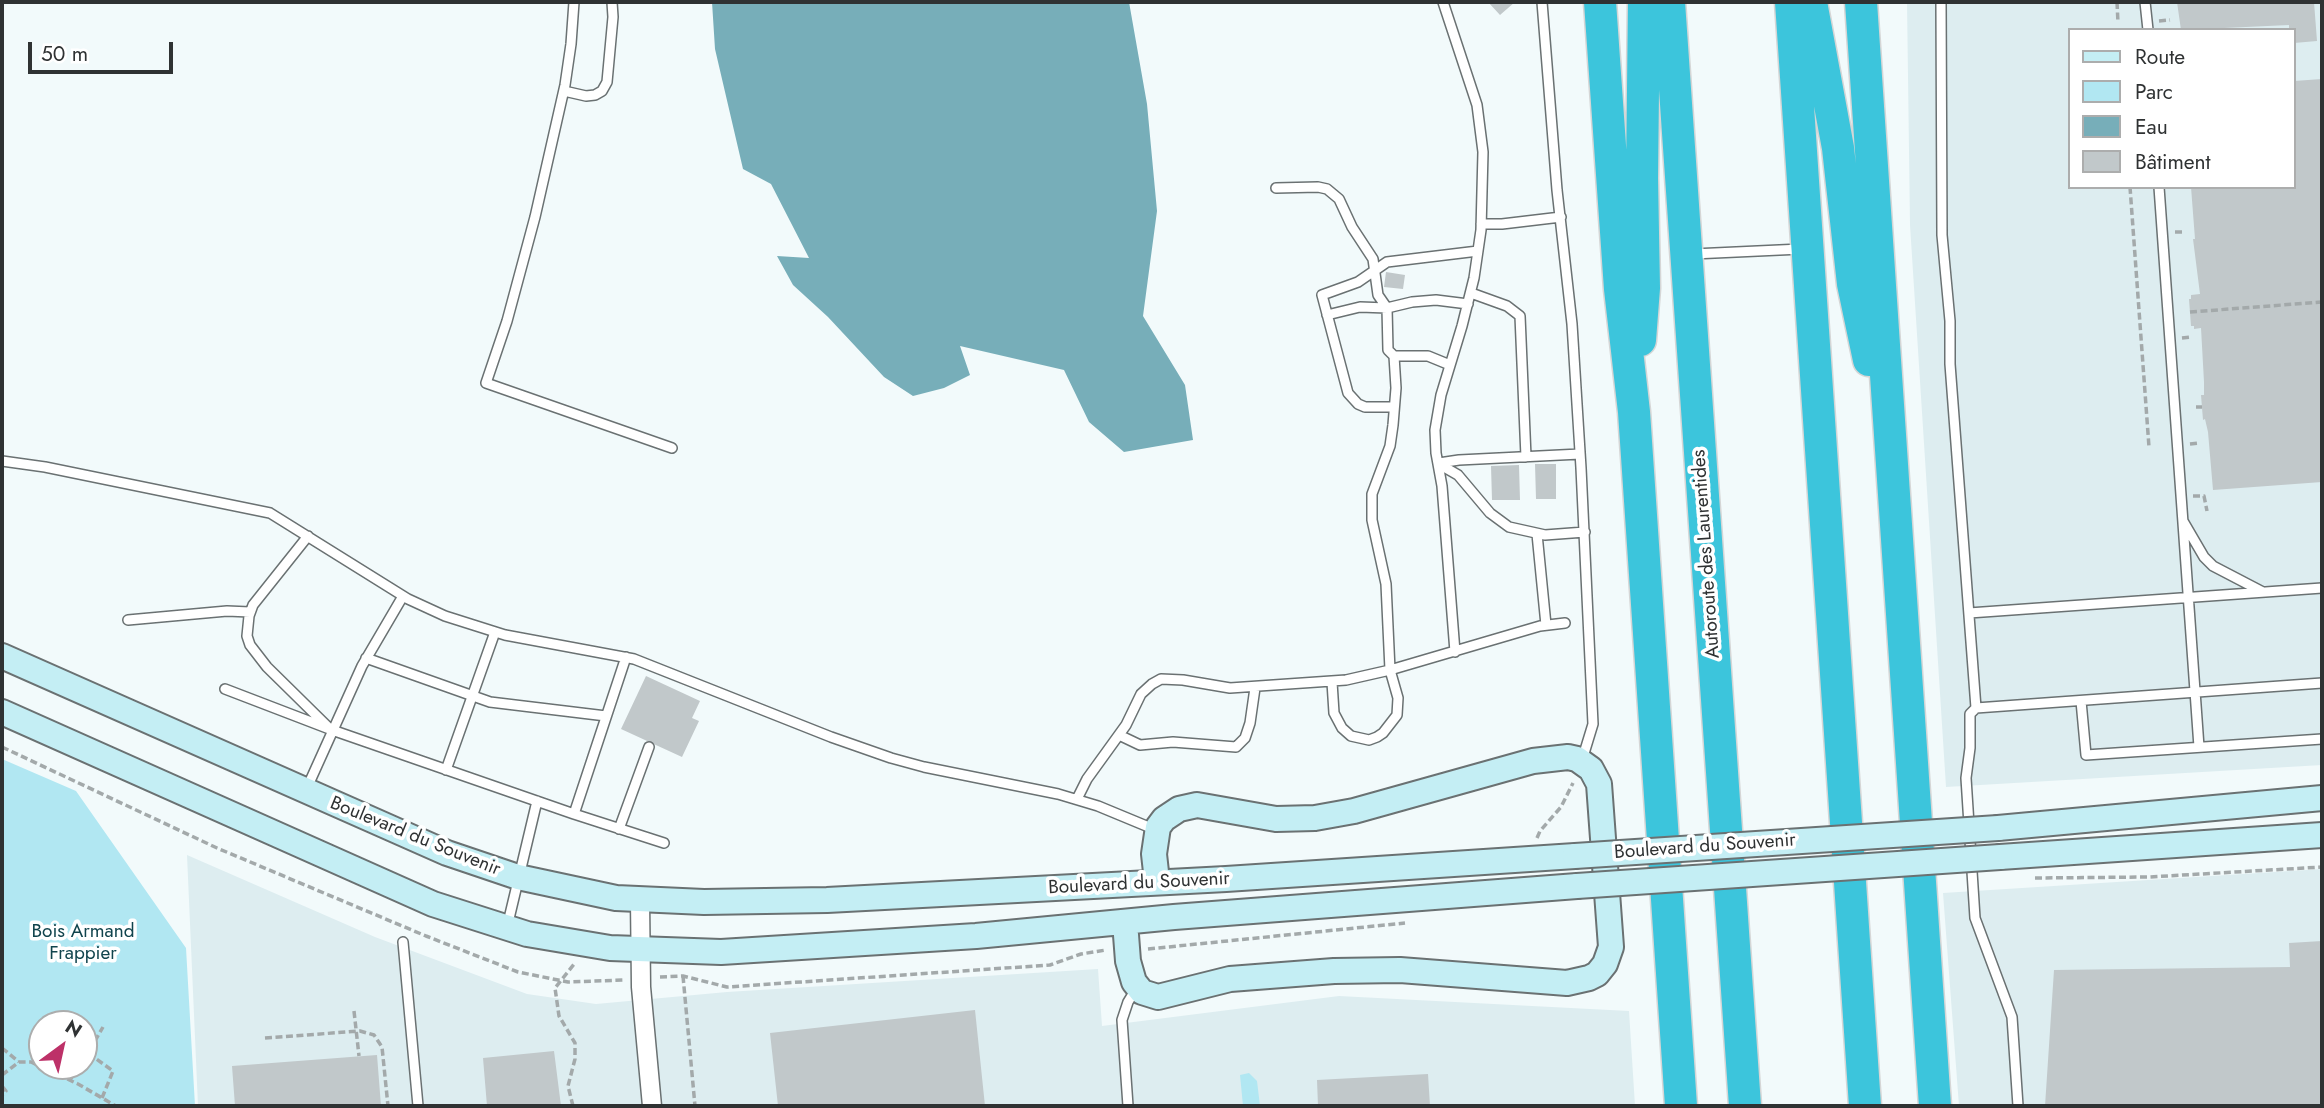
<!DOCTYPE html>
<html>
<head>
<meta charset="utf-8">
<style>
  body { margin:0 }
  #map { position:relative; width:2324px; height:1108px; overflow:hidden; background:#f2fafb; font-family:Jost,sans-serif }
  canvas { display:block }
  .frame { position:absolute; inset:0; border:4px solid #2f3233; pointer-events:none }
  .legend { position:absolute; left:2068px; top:28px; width:228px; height:161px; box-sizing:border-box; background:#fff; border:2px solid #acadad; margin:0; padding:9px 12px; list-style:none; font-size:21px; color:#2f3233 }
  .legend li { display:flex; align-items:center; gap:14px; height:35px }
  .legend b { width:35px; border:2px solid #acadad }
  .north { position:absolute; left:28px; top:1010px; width:70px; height:70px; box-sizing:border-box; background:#fff; border:2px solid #acadad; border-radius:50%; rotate:33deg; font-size:19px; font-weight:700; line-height:28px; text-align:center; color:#2f3233 }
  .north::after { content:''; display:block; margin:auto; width:24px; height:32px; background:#bd3168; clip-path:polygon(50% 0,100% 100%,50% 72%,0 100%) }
  .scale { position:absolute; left:28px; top:42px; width:145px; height:32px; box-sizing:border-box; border:4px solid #2f3233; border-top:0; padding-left:9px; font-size:21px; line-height:24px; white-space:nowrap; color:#2f3233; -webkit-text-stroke:5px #fff; paint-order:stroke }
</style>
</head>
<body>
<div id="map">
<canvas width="2324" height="1108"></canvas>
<div class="frame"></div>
<ul class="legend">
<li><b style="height:9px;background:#c4eef4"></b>Route</li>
<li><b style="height:19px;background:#b1e7f2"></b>Parc</li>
<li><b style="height:19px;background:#77aeb9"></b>Eau</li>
<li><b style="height:19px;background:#c1c8ca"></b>Bâtiment</li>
</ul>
<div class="north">N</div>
<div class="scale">50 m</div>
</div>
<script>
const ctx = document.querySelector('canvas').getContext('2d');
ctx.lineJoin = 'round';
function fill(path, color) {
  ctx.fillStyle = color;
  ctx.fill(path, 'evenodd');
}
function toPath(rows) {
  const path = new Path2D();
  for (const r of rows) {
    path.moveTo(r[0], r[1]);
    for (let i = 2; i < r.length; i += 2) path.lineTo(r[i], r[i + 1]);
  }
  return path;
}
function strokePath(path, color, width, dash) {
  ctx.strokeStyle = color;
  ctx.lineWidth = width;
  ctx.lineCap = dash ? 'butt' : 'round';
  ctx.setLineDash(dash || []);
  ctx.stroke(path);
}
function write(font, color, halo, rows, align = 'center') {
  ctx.font = font + ' Jost,sans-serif';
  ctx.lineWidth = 7;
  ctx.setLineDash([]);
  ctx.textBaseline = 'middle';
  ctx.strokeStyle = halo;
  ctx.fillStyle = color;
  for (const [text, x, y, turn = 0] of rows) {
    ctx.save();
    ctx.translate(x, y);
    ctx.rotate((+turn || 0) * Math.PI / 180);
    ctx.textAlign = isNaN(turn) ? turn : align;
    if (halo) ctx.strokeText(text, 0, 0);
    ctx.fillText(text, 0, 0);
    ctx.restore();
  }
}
const built = toPath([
  [1907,2,2322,2,2322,765,1946,787,1910,225],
  [2070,30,2294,30,2294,187,2070,187],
  [187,855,375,937,527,994,596,1004,727,992,1098,969,1102,1026,1339,996,1629,1011,1635,1106,198,1106],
  [2322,869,2322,1106,1959,1106,1943,893]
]);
const green = toPath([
  [2,759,76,791,186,948,195,1106,2,1106],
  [42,1024,84,1024,84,1066,42,1066],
  [1249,1073,1257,1081,1260,1106,1243,1106,1240,1075]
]);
const water = toPath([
  [712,2,1129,2,1147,104,1157,211,1143,316,1185,385,1193,440,1124,452,1089,422,1064,370,960,346,970,375,944,388,913,396,884,377,828,317,793,285,777,256,809,258,771,184,743,169,715,49]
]);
const building = toPath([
  [1488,2,1515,2,1500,15],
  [2177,2,2314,2,2317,41,2294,43,2294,30,2289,30,2289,25,2181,30],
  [2322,79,2322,482,2213,490,2208,432,2205,419,2203,420,2201,395,2204,395,2204,382,2201,328,2194,329,2194,326,2191,326,2189,299,2191,299,2191,295,2200,294,2193,239,2195,239,2191,187,2294,187,2294,81],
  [1386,272,1405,275,1403,289,1384,287],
  [1535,464,1556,464,1556,499,1536,499],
  [1519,465,1520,500,1492,500,1491,466],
  [646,676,700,701,692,718,699,721,682,757,621,729],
  [2322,941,2322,1106,2045,1106,2054,970,2290,967,2289,943],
  [975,1010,985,1106,778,1106,770,1033],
  [554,1051,561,1106,487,1106,483,1058],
  [377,1055,381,1106,235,1106,232,1066],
  [1428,1074,1430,1106,1318,1106,1317,1080]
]);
const path = toPath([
  [2117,2,2118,23],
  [2159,21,2170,20],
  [2130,187,2149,447],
  [2175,232,2184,232],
  [2190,312,2322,302],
  [2182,338,2192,337],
  [2196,407,2202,407],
  [2190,444,2199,443],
  [2193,496,2204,496,2207,511],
  [2,747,217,848,426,936,518,972,568,982,624,980],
  [1537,838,1540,831,1561,807,1573,783],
  [2035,878,2149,877,2322,867],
  [1148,949,1405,923],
  [683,976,695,1106],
  [660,977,683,976,727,987,1050,965,1081,954,1106,950],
  [354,1011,359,1056],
  [265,1038,360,1031,374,1035,382,1047,388,1106],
  [2,1048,19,1062],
  [84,1051,88,1053,84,1058],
  [2,1075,19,1062,31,1062,78,1084,116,1106],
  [70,1080,79,1066],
  [2,1086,6,1091,2,1095],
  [102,1098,113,1071,88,1053,103,1027],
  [573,1106,568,1086,575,1059,575,1043,559,1016,555,988,575,963]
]);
const lane = toPath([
  [574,2,571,44,565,85,535,217,507,321,486,383,672,448],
  [1443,2,1477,105,1483,152,1481,230,1474,278,1462,326,1441,395,1435,430,1436,453,1442,486,1455,652],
  [1542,2,1557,190,1572,324,1581,468,1593,724,1582,760],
  [1941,2,1942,235,1950,321,1950,364,1976,708,1970,714,1970,748,1966,778,1975,918,2012,1017,2018,1106],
  [2145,2,2148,30],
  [564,91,586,96,595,95,602,91,607,82,613,17,612,2],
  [2159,187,2199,747],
  [1276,188,1318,187,1327,189,1339,199,1352,227,1373,259,1378,295,1387,308,1388,350,1394,356],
  [1481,224,1502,224,1561,217],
  [1693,254,1801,249],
  [1471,293,1507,306,1520,316,1526,457],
  [1327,315,1360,307,1387,308,1412,302,1436,300,1468,304],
  [1394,407,1365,407,1358,404,1348,393,1322,295,1358,282,1387,262,1478,251],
  [2,461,45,467,270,513,408,599,445,616,505,635,634,659,831,737,891,758,924,767,1058,794,1098,806,1156,830],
  [1439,463,1459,460,1580,454],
  [1439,464,1458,475,1490,513,1509,527,1545,535,1585,532],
  [2183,521,2204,557,2213,566,2261,591],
  [1537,534,1546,625],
  [308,536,253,605,249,616,247,636,250,645,267,667,328,727],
  [1969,613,2322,588],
  [128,620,227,611,250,612],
  [366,658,490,702,606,716],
  [1332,682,1334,713,1342,728,1351,736,1369,740,1377,737,1383,733,1397,715,1398,698,1390,670,1386,584,1372,520,1372,494,1390,446,1393,425,1396,388,1394,356,1428,356,1450,365],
  [225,689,332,730,574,814,626,657],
  [2081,701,2086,755,2322,739],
  [1976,708,2322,683],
  [1119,735,1140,745,1173,742,1236,747,1245,738,1250,723,1255,688],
  [446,770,495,632],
  [306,790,362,666,403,596],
  [1077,799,1087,779,1126,725,1141,694,1152,684,1161,679,1183,680,1230,688,1346,680,1390,670,1540,626,1565,623],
  [574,814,664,843],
  [619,829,649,747],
  [507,927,537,801],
  [403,942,418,1106],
  [1128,1106,1122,1020,1128,1002,1136,989]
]);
const street = toPath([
  [640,900,641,987,652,1106]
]);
const secondary = toPath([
  [2,656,447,853,518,877,616,898,704,902,827,900,1226,879,1575,856],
  [2,712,433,904,527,934,610,948,721,952,976,936,1174,917,1577,886],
  [1998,828,2322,798],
  [2000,857,2322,835],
  [1125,922,1128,961,1134,982,1142,992,1158,997,1230,979,1334,971,1400,970,1567,983,1589,978,1597,974,1605,964,1611,947,1599,784,1591,769,1577,759,1568,757,1533,761,1354,811,1315,818,1276,819,1197,805,1179,809,1164,819,1158,827,1154,854,1157,881]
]);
const highway = toPath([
  [1600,2,1620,289,1634,412,1681,1106],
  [1669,2,1745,1106],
  [1791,2,1865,1106],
  [1811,2,1838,148,1853,284,1869,360],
  [1861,2,1935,1106],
  [1640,340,1644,288,1642,178,1644,2]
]);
const secondaryBridge = toPath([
  [1575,856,1998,828],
  [1577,886,2000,857]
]);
const streetNames = [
  ["Autoroute des Laurentides",1707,554,-94],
  ["Boulevard du Souvenir",415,837,22],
  ["Boulevard du Souvenir",1705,847,-4],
  ["Boulevard du Souvenir",1139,884,-3]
];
const parkNames = [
  ["Bois Armand",83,932],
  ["Frappier",83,954]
];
fill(built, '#ddedf0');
fill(green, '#b1e7f2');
fill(water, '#77aeb9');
fill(building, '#c1c8ca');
strokePath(lane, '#6a7172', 12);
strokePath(street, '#6a7172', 21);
strokePath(secondary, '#6a7172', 28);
strokePath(highway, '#d5d6d6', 35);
strokePath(path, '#a3a9aa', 3.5, [7, 3.5]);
strokePath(lane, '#fff', 9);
strokePath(street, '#fff', 18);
strokePath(secondary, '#c4eef4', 24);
strokePath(highway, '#3cc5dc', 32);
strokePath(secondaryBridge, '#6a7172', 28, []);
strokePath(secondaryBridge, '#c4eef4', 24);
write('19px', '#2f3233', '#fff', streetNames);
write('19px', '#11444d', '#fff', parkNames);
</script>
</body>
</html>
